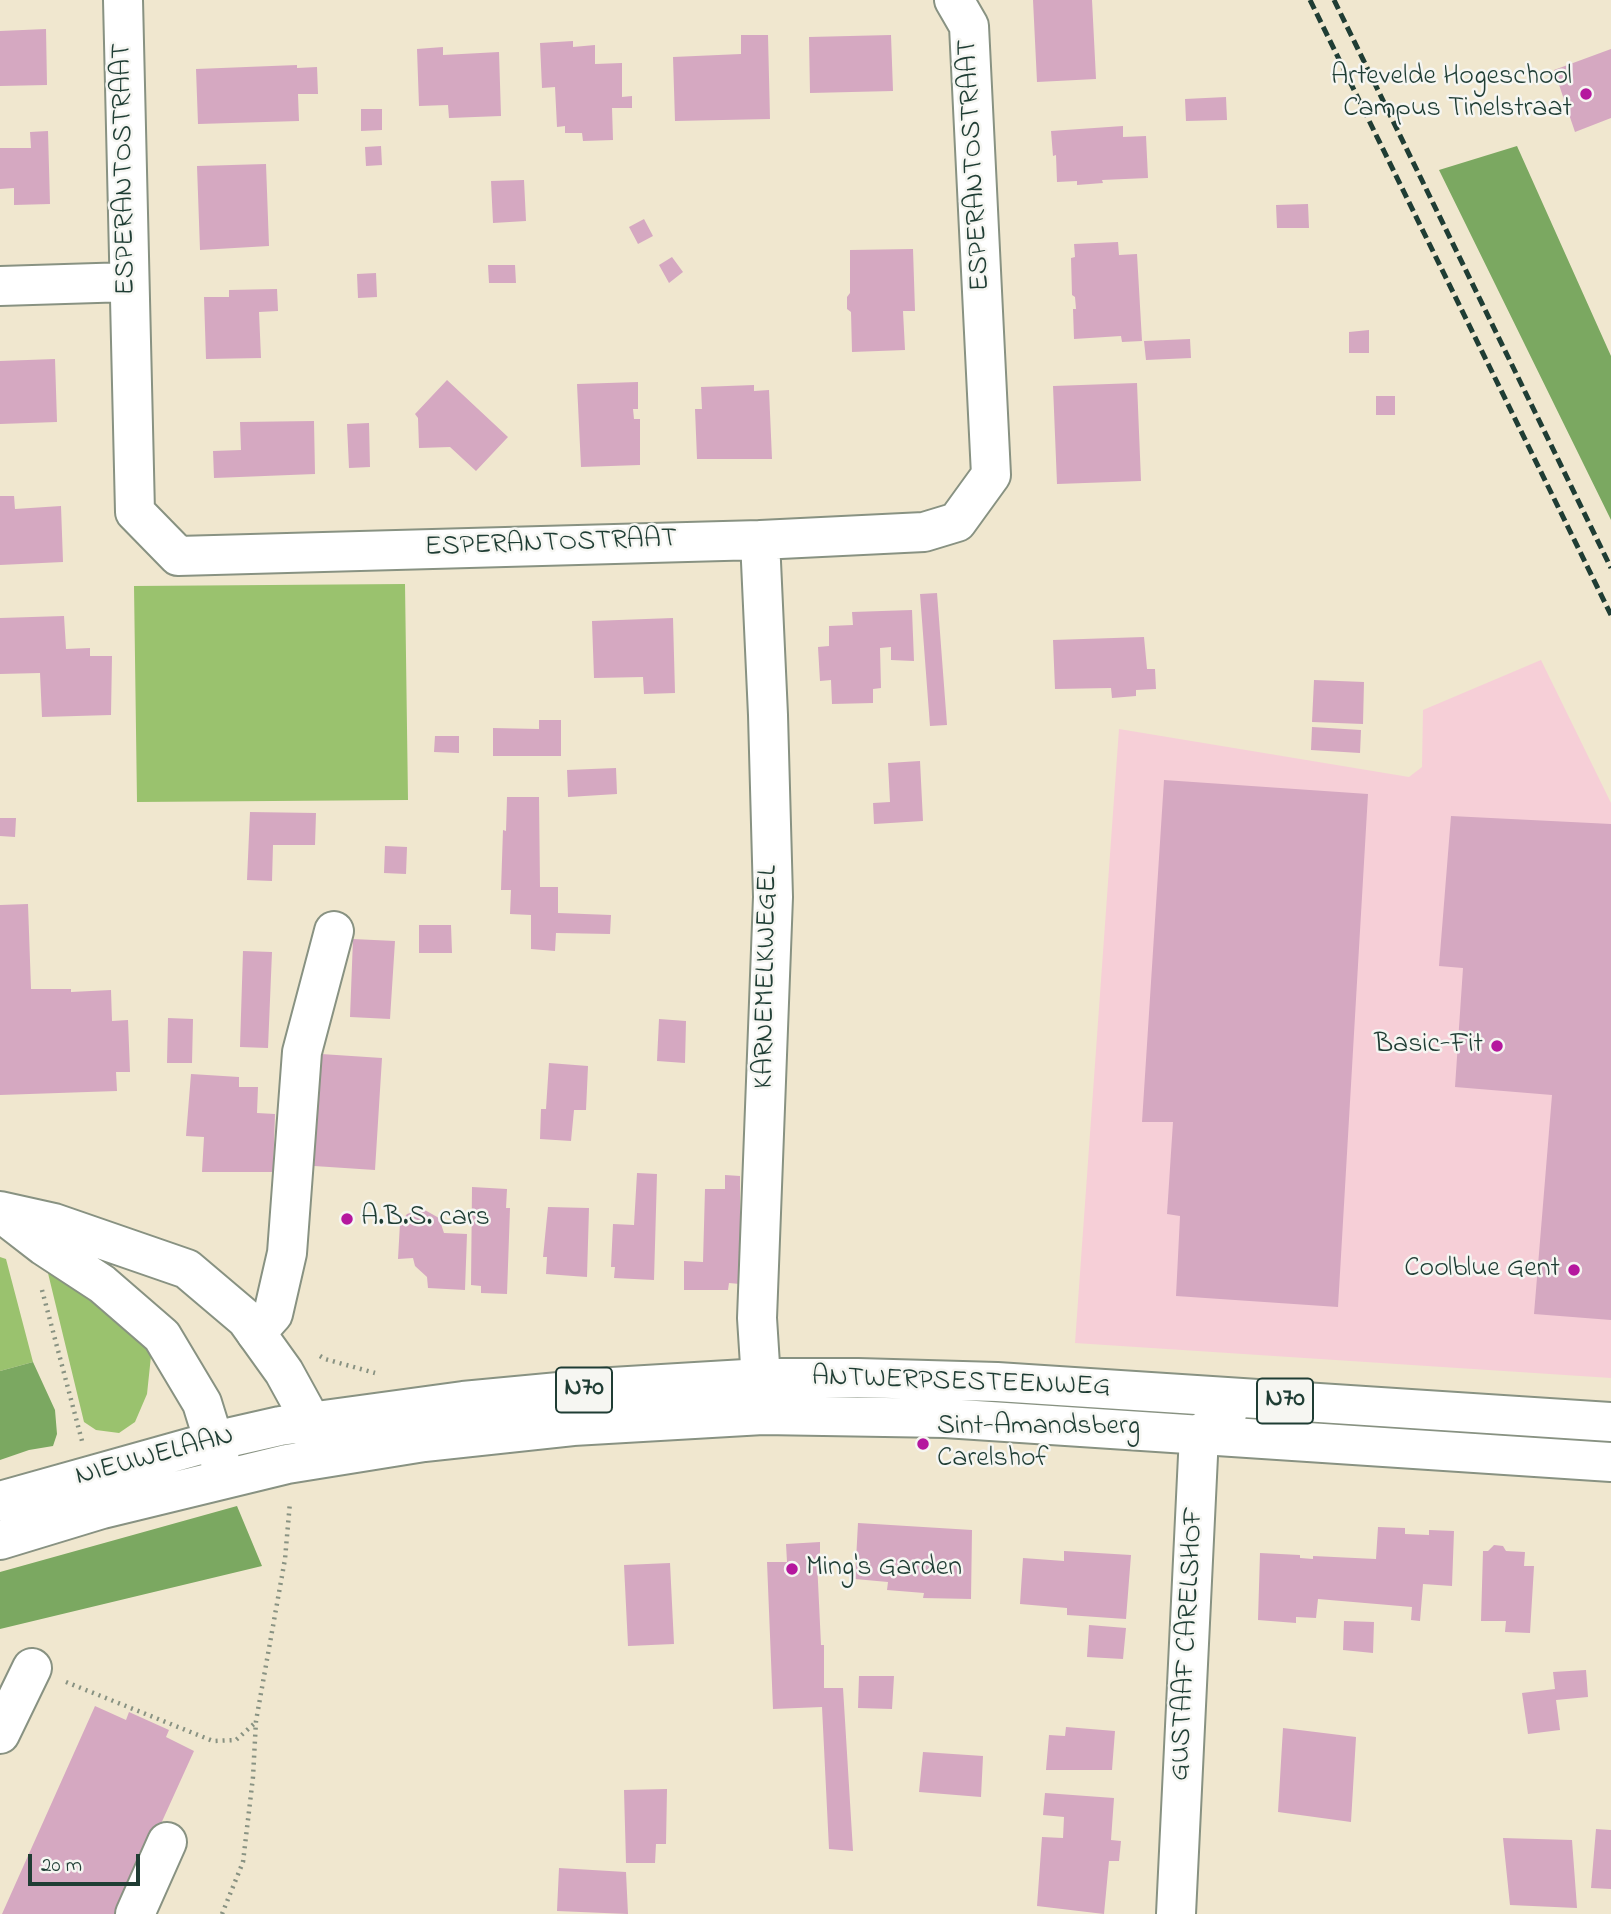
<!DOCTYPE html>
<html>
<head>
<meta charset="utf-8">
<style>
  body { margin:0 }
  #map { position:relative; width:1611px; height:1914px; overflow:hidden; background:#f0e7cf; font-family:"Indie Flower",sans-serif }
  canvas { display:block }
  .scale { position:absolute; left:28px; top:1854px; width:112px; height:32px; box-sizing:border-box; border:4px solid #1f3d34; border-top:0; padding-left:9px; font-size:21px; line-height:24px; white-space:nowrap; color:#1f3d34; -webkit-text-stroke:5px #f6f6f2; paint-order:stroke }
</style>
</head>
<body>
<div id="map">
<canvas width="1611" height="1914"></canvas>
<div class="scale">20 m</div>
</div>
<script>
const ctx = document.querySelector('canvas').getContext('2d');
ctx.lineJoin = 'round';
function fill(path, color) {
  ctx.fillStyle = color;
  ctx.fill(path, 'evenodd');
}
function toPath(rows) {
  const path = new Path2D();
  for (const r of rows) {
    path.moveTo(r[0], r[1]);
    for (let i = 2; i < r.length; i += 2) path.lineTo(r[i], r[i + 1]);
  }
  return path;
}
function strokePath(path, color, width, dash) {
  ctx.strokeStyle = color;
  ctx.lineWidth = width;
  ctx.lineCap = dash ? 'butt' : 'round';
  ctx.setLineDash(dash || []);
  ctx.stroke(path);
}
function write(font, color, halo, rows, align = 'center') {
  ctx.font = font + ' "Indie Flower",sans-serif';
  ctx.lineWidth = 5;
  ctx.setLineDash([]);
  ctx.textBaseline = 'middle';
  ctx.strokeStyle = halo;
  ctx.fillStyle = color;
  for (const [text, x, y, turn = 0] of rows) {
    ctx.save();
    ctx.translate(x, y);
    ctx.rotate((+turn || 0) * Math.PI / 180);
    ctx.textAlign = isNaN(turn) ? turn : align;
    if (halo) ctx.strokeText(text, 0, 0);
    ctx.fillText(text, 0, 0);
    ctx.restore();
  }
}
const built = toPath([
  [1541,660,1611,803,1611,1378,1075,1343,1119,729,1409,777,1422,767,1423,710]
]);
const green = toPath([
  [405,584,408,800,137,802,134,586],
  [0,1257,6,1259,33,1362,0,1371],
  [47,1269,127,1321,151,1356,147,1394,135,1422,119,1433,96,1430,84,1422]
]);
const forest = toPath([
  [1517,146,1611,356,1611,520,1439,170],
  [33,1362,55,1410,57,1434,53,1446,29,1450,0,1460,0,1371],
  [237,1506,262,1566,0,1629,0,1572]
]);
const building = toPath([
  [1033,0,1092,0,1096,79,1037,82],
  [46,29,47,85,0,86,0,31],
  [741,35,768,35,770,119,675,121,673,57,741,54],
  [891,35,893,91,810,93,809,37],
  [573,41,573,47,595,45,595,64,622,63,622,97,632,96,632,108,612,108,613,140,583,141,582,133,565,133,565,126,557,127,555,87,542,88,540,43],
  [443,47,443,55,499,52,501,116,449,118,448,105,419,106,417,49],
  [1611,49,1611,118,1575,132,1554,70],
  [297,65,297,68,317,67,318,94,298,94,299,121,198,124,196,69],
  [1226,97,1227,120,1186,121,1185,99],
  [361,109,382,109,382,130,361,131],
  [1123,126,1123,137,1146,136,1148,178,1102,180,1103,183,1077,185,1077,181,1057,182,1056,155,1053,156,1051,131],
  [48,131,50,204,14,205,14,188,0,189,0,148,31,148,30,132],
  [381,146,382,165,366,166,365,147],
  [266,164,269,246,200,250,197,166],
  [524,180,526,221,493,223,491,181],
  [1308,204,1309,228,1277,228,1276,205],
  [644,219,653,236,638,244,629,227],
  [1118,242,1119,255,1137,254,1142,341,1122,342,1121,336,1074,339,1073,309,1076,309,1075,297,1072,295,1071,258,1075,257,1074,244],
  [913,249,915,311,903,311,905,350,852,352,851,312,847,309,847,297,850,293,850,250],
  [672,257,683,272,669,283,659,265],
  [488,265,515,265,516,283,489,283],
  [376,273,377,297,358,298,357,274],
  [277,289,278,311,259,312,261,358,206,359,204,297,229,297,229,290],
  [1369,330,1369,353,1349,353,1349,332],
  [1190,339,1191,358,1146,360,1144,341],
  [55,359,57,422,0,424,0,361],
  [447,380,508,437,476,471,450,447,419,448,418,418,415,414],
  [638,382,638,409,633,409,634,419,640,419,640,465,581,467,577,384],
  [1137,383,1141,481,1057,484,1053,386],
  [754,385,754,391,769,390,772,459,697,459,695,409,702,409,701,387],
  [1376,396,1395,396,1395,415,1376,415],
  [314,421,315,474,214,478,213,451,241,450,240,422],
  [369,423,370,467,349,468,347,424],
  [0,496,14,496,15,509,61,506,63,562,0,565],
  [937,593,947,725,930,726,920,594],
  [912,610,914,661,891,660,891,647,880,648,881,688,873,689,873,703,832,704,831,680,820,681,818,647,829,646,829,626,853,625,852,612],
  [64,616,66,649,90,648,90,656,112,656,111,715,42,717,40,673,0,674,0,618],
  [673,618,675,693,644,694,643,677,594,678,592,621],
  [1144,637,1147,669,1155,669,1156,689,1136,690,1136,696,1112,698,1111,688,1055,689,1053,640],
  [1314,680,1364,682,1363,724,1312,722],
  [539,720,561,720,561,756,493,756,493,728,539,729],
  [1312,727,1361,730,1360,753,1311,750],
  [435,736,459,736,459,753,434,752],
  [920,761,923,821,874,824,873,803,890,802,888,763],
  [616,768,617,794,568,797,567,770],
  [1164,780,1368,794,1338,1307,1176,1296,1180,1216,1167,1214,1173,1122,1142,1122],
  [507,797,539,797,540,887,558,887,558,913,611,915,610,934,556,933,555,951,531,949,531,915,510,914,511,890,501,890,503,830,506,831],
  [250,812,316,813,315,845,273,845,272,881,247,880],
  [1451,816,1611,824,1611,1320,1534,1314,1552,1095,1455,1087,1463,968,1439,966],
  [0,818,16,818,15,837,0,836],
  [385,846,407,847,406,874,384,873],
  [28,904,31,989,71,989,71,992,111,990,112,1021,128,1020,130,1072,116,1072,117,1091,0,1095,0,905],
  [419,925,451,925,452,953,419,953],
  [353,939,395,941,390,1019,350,1017],
  [243,951,272,952,268,1048,240,1047],
  [168,1018,193,1019,192,1063,167,1063],
  [659,1019,686,1021,685,1063,657,1061],
  [321,1054,382,1058,375,1170,314,1166],
  [549,1063,588,1066,586,1110,574,1110,571,1141,540,1139,541,1109,546,1109],
  [191,1074,239,1077,239,1087,258,1087,257,1113,275,1114,273,1172,202,1172,204,1137,186,1136],
  [637,1173,657,1174,654,1280,614,1278,615,1267,611,1267,613,1224,634,1225],
  [725,1175,740,1176,740,1284,729,1283,728,1290,684,1290,684,1261,703,1262,705,1189,725,1189],
  [472,1187,507,1189,506,1208,510,1208,507,1294,481,1293,481,1286,471,1285],
  [548,1207,589,1208,587,1277,546,1274,547,1257,543,1257],
  [423,1209,439,1218,444,1233,467,1234,465,1290,428,1288,427,1277,415,1266,413,1258,398,1259,400,1223,407,1214],
  [858,1523,972,1530,971,1599,923,1598,924,1593,887,1590,888,1582,855,1579],
  [1378,1527,1405,1528,1405,1534,1429,1535,1429,1530,1454,1531,1452,1586,1423,1584,1420,1621,1411,1620,1412,1607,1318,1599,1316,1618,1296,1617,1296,1623,1258,1620,1260,1553,1300,1555,1300,1558,1313,1559,1313,1556,1376,1559],
  [820,1542,820,1561,817,1561,821,1645,824,1645,824,1688,843,1688,853,1851,829,1849,822,1707,773,1709,767,1562,787,1562,786,1544],
  [1494,1545,1503,1546,1506,1551,1525,1552,1524,1566,1534,1566,1530,1633,1505,1632,1506,1621,1481,1621,1483,1551,1488,1551],
  [1064,1551,1131,1555,1126,1619,1067,1615,1067,1608,1020,1604,1023,1558,1064,1561],
  [670,1563,674,1644,628,1646,624,1565],
  [1344,1621,1374,1622,1373,1653,1343,1650],
  [1089,1625,1126,1628,1123,1659,1087,1657],
  [1586,1670,1588,1697,1556,1700,1560,1730,1528,1734,1522,1693,1555,1689,1553,1672],
  [859,1676,894,1676,892,1709,858,1708],
  [95,1706,126,1720,129,1712,169,1730,166,1737,194,1751,120,1914,2,1914],
  [1066,1727,1115,1731,1112,1770,1046,1770,1049,1735,1065,1736],
  [1283,1728,1356,1737,1351,1822,1278,1812],
  [923,1752,983,1756,981,1797,919,1792],
  [667,1789,666,1844,656,1844,655,1863,626,1863,624,1790],
  [1045,1793,1114,1798,1111,1840,1121,1841,1119,1861,1109,1861,1104,1914,1037,1906,1042,1837,1063,1838,1064,1817,1043,1815],
  [1596,1829,1611,1830,1611,1889,1591,1888],
  [1503,1838,1572,1840,1577,1908,1510,1905],
  [559,1868,626,1872,628,1914,557,1911]
]);
const path = toPath([
  [42,1290,82,1441],
  [320,1356,325,1359,375,1373],
  [66,1682,213,1741,236,1740,256,1722],
  [222,1914,243,1862,253,1777,256,1721,285,1559,290,1502]
]);
const minor = toPath([
  [123,0,135,512,178,556,760,540,924,532,957,522,991,475,969,26,954,0],
  [0,286,129,282],
  [760,540,768,715,773,897,757,1318,763,1412],
  [256,1333,273,1314,287,1253,302,1052,334,931],
  [0,1734,32,1668],
  [135,1914,167,1842],
  [1176,1914,1199,1435,1227,1414]
]);
const major = toPath([
  [0,1211,54,1223,187,1269,246,1319,284,1372,312,1423,315,1448],
  [9,1219,44,1246,102,1284,162,1336,202,1403,221,1464],
  [0,1501,214,1441,280,1426,463,1401,612,1387,762,1378,858,1378,997,1382,1611,1422],
  [0,1540,102,1509,287,1464,424,1442,573,1426,763,1415,945,1418,1611,1462]
]);
const rail = toPath([
  [1310,0,1611,615],
  [1334,0,1611,568]
]);
const markers = [
  [1586,94,7,"#b5179e"],
  [1497,1046,7,"#b5179e"],
  [347,1219,7,"#b5179e"],
  [1574,1270,7,"#b5179e"],
  [923,1444,7,"#b5179e"],
  [792,1569,7,"#b5179e"]
];
const shields = [
  [584,1390,56],
  [1285,1401,56]
];
const shieldNames = [
  ["N70",584,1390],
  ["N70",1285,1401]
];
const poiNames = [
  ["Artevelde Hogeschool",1572,78],
  ["Campus Tinelstraat",1572,110],
  ["Basic-Fit",1483,1046],
  ["A.B.S. cars",361,1219,"left"],
  ["Coolblue Gent",1560,1270],
  ["Sint-Amandsberg",937,1428,"left"],
  ["Carelshof",937,1460,"left"],
  ["Ming's Garden",806,1569,"left"]
];
const streetNames = [
  ["ESPERANTOSTRAAT",976,165,-93],
  ["ESPERANTOSTRAAT",126,169,-91],
  ["ESPERANTOSTRAAT",551,545,-2],
  ["KARNEMELKWEGEL",768,977,-89],
  ["ANTWERPSESTEENWEG",961,1384,2],
  ["NIEUWELAAN",155,1458,-15],
  ["GUSTAAF CARELSHOF",1189,1644,-87]
];
fill(built, '#f6cfd7');
fill(green, '#9ac26e');
fill(forest, '#7ba861');
fill(building, '#d5a8c1');
strokePath(minor, '#889282', 42);
strokePath(major, '#889282', 42);
strokePath(path, '#889282', 4.5, [2, 5]);
strokePath(minor, '#fff', 38);
strokePath(major, '#fff', 38);
strokePath(rail, '#1f3d34', 5, [10, 5]);
for (const [x, y, r, color] of markers) {
  const dot = new Path2D();
  dot.arc(x, y, r, 0, 2 * Math.PI);
  ctx.fillStyle = color;
  ctx.fill(dot);
  strokePath(dot, '#f6f6f2', 2.5);
}
for (const [x, y, w] of shields) {
  const box = new Path2D();
  box.roundRect(x - w / 2, y - 22.5, w, 45, 5);
  ctx.fillStyle = '#f6f6f2';
  ctx.fill(box);
  strokePath(box, '#1f3d34', 2);
}
write('bold 26px', '#1f3d34', null, shieldNames);
write('28px', '#1f3d34', '#f6f6f2', poiNames, 'right');
write('28px', '#1f3d34', '#f6f6f2', streetNames);
</script>
</body>
</html>
